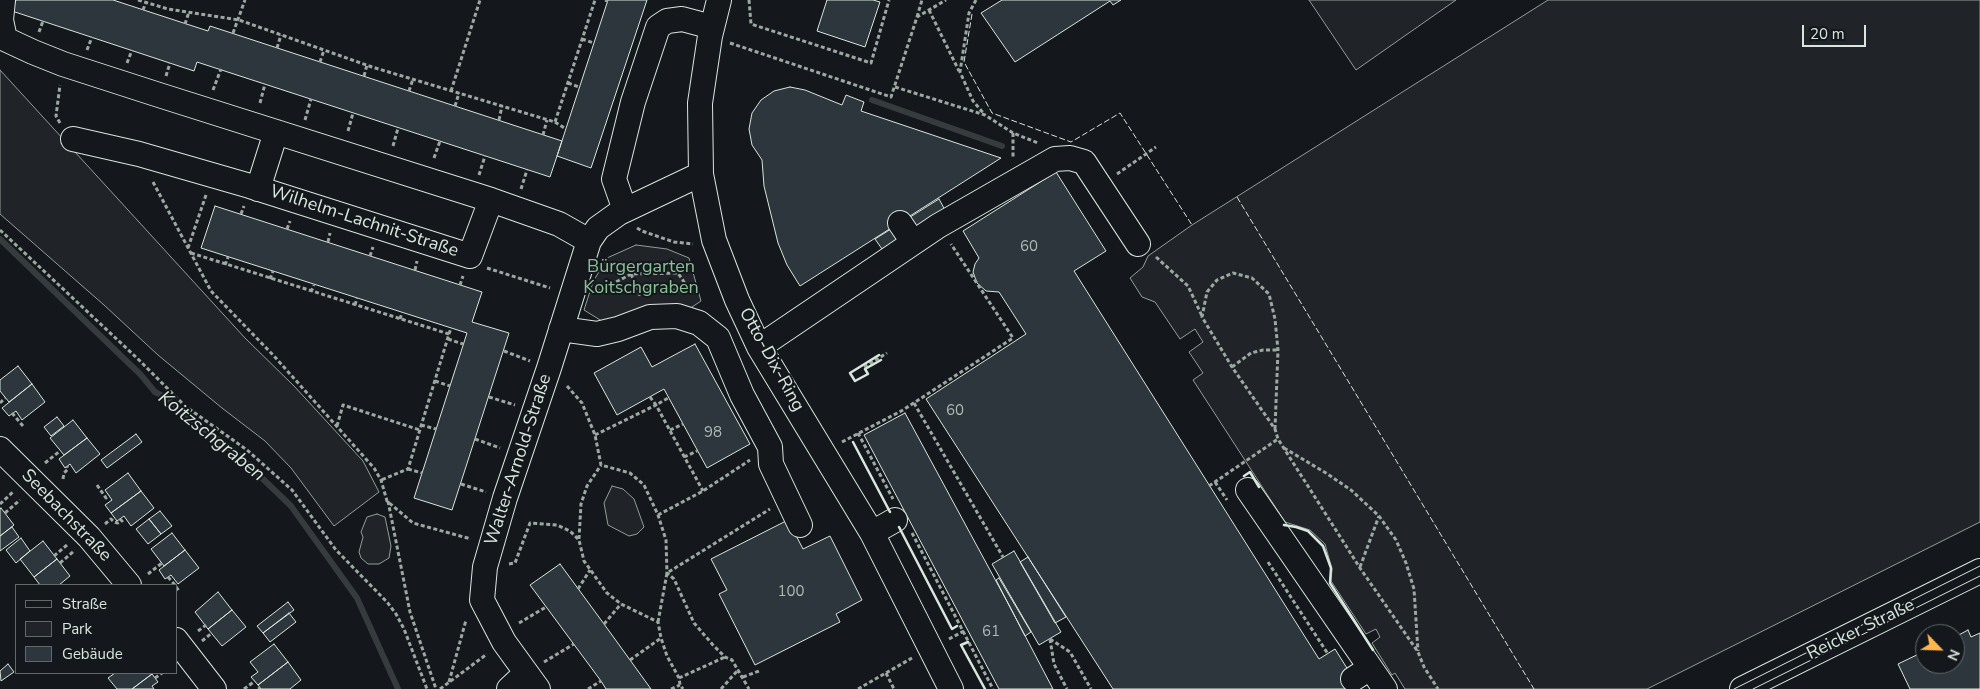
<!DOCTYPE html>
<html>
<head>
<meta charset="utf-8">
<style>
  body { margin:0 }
  #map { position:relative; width:1980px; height:689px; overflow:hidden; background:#14181c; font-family:"Nunito Sans",sans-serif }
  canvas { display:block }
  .legend { position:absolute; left:15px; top:584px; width:162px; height:90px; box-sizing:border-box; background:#14181c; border:1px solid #626a69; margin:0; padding:6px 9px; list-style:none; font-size:15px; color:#d8e6dc }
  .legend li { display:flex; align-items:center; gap:10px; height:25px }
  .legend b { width:25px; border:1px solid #626a69 }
  .north { position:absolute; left:1915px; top:624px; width:50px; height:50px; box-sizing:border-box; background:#14181c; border:1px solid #626a69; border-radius:50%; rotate:114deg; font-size:14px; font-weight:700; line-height:20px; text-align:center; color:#d8e6dc }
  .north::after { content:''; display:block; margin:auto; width:18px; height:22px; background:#ffb74d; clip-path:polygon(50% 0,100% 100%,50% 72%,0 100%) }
  .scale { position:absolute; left:1802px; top:25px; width:64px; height:22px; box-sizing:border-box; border:2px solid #d8e6dc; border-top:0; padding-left:6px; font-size:15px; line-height:18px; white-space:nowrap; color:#d8e6dc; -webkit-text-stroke:4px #14181c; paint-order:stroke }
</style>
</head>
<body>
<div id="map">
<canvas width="1980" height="689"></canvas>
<ul class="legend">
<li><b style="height:6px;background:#14181c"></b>Straße</li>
<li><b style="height:14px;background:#202428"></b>Park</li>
<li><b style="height:14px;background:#2c363c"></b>Gebäude</li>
</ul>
<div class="north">N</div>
<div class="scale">20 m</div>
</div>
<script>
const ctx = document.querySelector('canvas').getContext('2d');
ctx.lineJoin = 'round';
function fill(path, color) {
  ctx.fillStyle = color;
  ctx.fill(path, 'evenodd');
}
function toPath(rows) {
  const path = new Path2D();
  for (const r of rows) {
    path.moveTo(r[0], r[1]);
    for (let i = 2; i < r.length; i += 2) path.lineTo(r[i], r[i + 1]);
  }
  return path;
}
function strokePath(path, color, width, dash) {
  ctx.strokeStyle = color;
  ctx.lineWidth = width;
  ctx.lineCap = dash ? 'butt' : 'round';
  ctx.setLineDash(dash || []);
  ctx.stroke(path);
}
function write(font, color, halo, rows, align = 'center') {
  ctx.font = font + ' "Nunito Sans",sans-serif';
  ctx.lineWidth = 4;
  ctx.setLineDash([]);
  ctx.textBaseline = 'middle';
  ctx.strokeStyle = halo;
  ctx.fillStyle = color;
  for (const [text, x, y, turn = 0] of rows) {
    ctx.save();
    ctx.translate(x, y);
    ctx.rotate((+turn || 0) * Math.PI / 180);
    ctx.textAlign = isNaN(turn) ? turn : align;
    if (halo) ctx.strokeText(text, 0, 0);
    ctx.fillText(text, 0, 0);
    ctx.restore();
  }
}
const green = toPath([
  [1309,0,1456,0,1356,70,1309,0],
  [1548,0,1980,0,1980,522,1647,689,1405,689,1395,673,1392,675,1372,643,1380,637,1376,629,1366,634,1331,581,1332,569,1325,544,1310,530,1285,522,1193,380,1203,373,1189,352,1203,342,1195,329,1180,339,1155,302,1142,297,1130,278,1143,267,1148,256,1192,225,1548,0],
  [0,70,245,338,294,386,363,461,379,492,334,526,291,468,265,441,222,408,158,355,104,305,0,214,0,70],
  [636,245,667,249,689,258,701,301,689,309,605,323,584,310,593,282,607,258,636,245],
  [612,486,623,489,634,499,644,527,637,534,629,536,608,525,604,503,612,486],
  [377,514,385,517,391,546,389,558,379,564,368,564,361,558,359,552,363,537,361,532,367,517,377,514]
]);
const stream = toPath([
  [872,100,1002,146],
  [0,239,141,375,155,392,167,398,186,416,235,452,291,506,357,598,398,689]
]);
const building = toPath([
  [16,0,113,0,208,31,210,26,562,141,550,177,197,62,194,71,12,11,16,0],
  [608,0,647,0,591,168,557,156,608,0],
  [827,0,873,0,880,2,865,47,817,31,827,0],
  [1002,0,1121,0,1113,5,1110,1,1015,62,981,13,1002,0],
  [790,87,805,90,842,105,846,95,864,102,861,111,1001,158,800,286,787,265,778,243,764,186,762,160,752,145,749,129,752,113,761,100,774,91,790,87],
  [1056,172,1106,251,1074,271,1319,659,1335,649,1360,689,1113,689,926,399,1026,334,999,292,986,291,977,283,973,272,975,264,979,258,963,231,1056,172],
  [939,199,945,210,882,249,875,239,939,199],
  [215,206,482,292,472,322,509,333,452,510,414,498,467,333,201,248,215,206],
  [695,344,750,444,707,468,664,389,617,415,594,373,641,347,652,367,695,344],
  [18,366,32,384,9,402,0,391,0,380,18,366],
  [32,384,45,402,22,420,16,411,9,416,2,408,32,384],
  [905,413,1010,607,1053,689,999,689,864,435,905,413],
  [57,417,64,426,51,436,44,427,57,417],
  [73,420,87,438,64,455,50,438,73,420],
  [136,434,142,442,107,468,101,460,136,434],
  [87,438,100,454,76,473,70,464,65,468,59,459,87,438],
  [128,473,141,491,111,513,105,505,112,500,105,490,128,473],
  [141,491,154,508,131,526,124,516,117,521,111,513,141,491],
  [1,508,14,525,0,536,0,509,1,508],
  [160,511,172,526,161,534,149,519,160,511],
  [149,519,161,534,148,544,136,529,149,519],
  [788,520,803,549,830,536,862,600,836,614,840,622,755,665,719,594,727,590,711,559,788,520],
  [12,527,19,537,0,551,0,536,12,527],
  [172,533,185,550,164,566,151,549,172,533],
  [21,538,30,551,16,563,6,550,21,538],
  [43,541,57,559,34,577,20,559,43,541],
  [185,550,199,568,178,584,171,575,165,579,159,570,185,550],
  [1014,551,1061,632,1039,645,992,564,1014,551],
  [1028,557,1066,617,1055,623,1020,562,1028,557],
  [57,559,70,576,59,585,40,585,34,577,57,559],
  [560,564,604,624,651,689,606,689,601,681,530,585,560,564],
  [999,578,1031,632,1025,636,996,580,999,578],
  [218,592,232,610,208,629,195,612,218,592],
  [288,602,294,610,263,633,257,626,288,602],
  [232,610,246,627,222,646,208,629,232,610],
  [289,613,296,622,270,642,263,633,289,613],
  [1968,630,1971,637,1980,633,1980,689,1910,689,1898,664,1925,651,1925,664,1955,664,1955,637,1968,630],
  [274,644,288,662,258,685,251,677,258,672,250,662,274,644],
  [288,662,301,680,290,689,261,689,258,685,288,662],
  [8,664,14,672,1,681,0,671,8,664],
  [115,673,151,673,152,674,132,689,117,689,108,678,115,673],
  [152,674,158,682,152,686,154,689,132,689,152,674]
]);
const path = toPath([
  [138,0,168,9,239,20,372,67,555,122,595,0],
  [605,0,608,1],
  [749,0,751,24,871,63,889,0],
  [976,0,969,13,960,72,973,101,985,115],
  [143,10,146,2],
  [929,10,959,71],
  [917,17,922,0],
  [185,24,189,12],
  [39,32,43,21],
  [233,33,245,0],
  [582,39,594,43],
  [730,43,891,97,917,17,946,0],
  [277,48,281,35],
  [87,50,92,37],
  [320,62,324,50],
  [127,63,132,50],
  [166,76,170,63],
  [364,76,367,65],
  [568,83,579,87],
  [895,87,985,115,1013,133,1038,143],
  [213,90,221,69],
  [409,91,413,79],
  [451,91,480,0],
  [260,103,265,84],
  [455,106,459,93],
  [305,120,311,99],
  [499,120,502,106],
  [555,122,566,129],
  [60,123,56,116,60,85],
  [348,131,353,113],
  [1013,133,1013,157],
  [543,135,547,120],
  [393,146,398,128],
  [434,158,440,141],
  [1117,174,1156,147],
  [479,175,485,156],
  [153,182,211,291,274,356,374,468,381,480,387,501,413,523,471,539],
  [521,189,527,170],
  [241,214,244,206],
  [637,228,642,231,674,242,693,244],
  [287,229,290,221],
  [0,230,138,359,185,406,247,450,292,490,336,550,387,602,396,614,404,629,427,689],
  [328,242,330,233],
  [188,248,206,195],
  [191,253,449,334,408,469,381,480],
  [370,256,373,247],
  [1156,257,1188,286,1202,316],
  [225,265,228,257],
  [487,268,550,288],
  [415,270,417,261],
  [631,274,641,298],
  [270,279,273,271],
  [460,285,463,276],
  [599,291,631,274,678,273,684,282,682,292,664,288,638,291],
  [311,292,314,285],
  [355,305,357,298],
  [400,319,402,313],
  [449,334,451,328],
  [448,339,463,344],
  [504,351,530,361],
  [864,367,887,353],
  [1232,367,1251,353,1263,350,1278,350],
  [435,381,450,386],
  [567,386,582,403,595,435,601,465,630,473,644,485,658,515,666,540,667,573,674,579,694,623,713,645,725,657,732,660,749,689],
  [489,397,515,405],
  [650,397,656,405,668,398],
  [0,403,5,398],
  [914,403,1003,557],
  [12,413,23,426],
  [421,425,436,429],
  [337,426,343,405,420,430],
  [1275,429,1278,350,1275,319,1269,294,1252,278,1233,273,1217,280,1207,292,1202,317,1232,367,1275,429,1278,439,1360,568,1418,652,1424,667,1438,689],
  [670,430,683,424],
  [858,433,893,499],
  [595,435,656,405,703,491],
  [475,439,500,448],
  [842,442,903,410,1013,338,951,244],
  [1284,448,1326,473,1351,490,1379,516,1396,540,1406,563,1414,589,1418,651],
  [684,457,697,451],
  [45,463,60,451],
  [408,469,422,473],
  [63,479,64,473,68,469,67,466],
  [1215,482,1227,500],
  [461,484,486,492],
  [97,485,106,498,109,495],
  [1209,486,1278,439],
  [388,501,410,612,436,689],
  [0,504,13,492],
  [5,513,20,500],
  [658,515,703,491,750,460],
  [105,524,111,519,114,522,118,523,122,521,120,519],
  [912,533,993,689],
  [579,539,581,504,587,486,601,465],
  [54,556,67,545],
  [1268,562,1328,654],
  [60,563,74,551],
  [509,564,515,563,530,523,557,525,570,531,579,540,584,561,607,593,621,604,658,622,661,638,667,656,679,678,680,685,683,689],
  [1360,567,1379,516],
  [148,574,162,563],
  [168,577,175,585],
  [176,587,179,591],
  [578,589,590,570],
  [658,622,667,573,770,509],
  [519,623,546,607],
  [604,624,621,604],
  [198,631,206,625],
  [949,639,964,631],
  [1050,639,1070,652,1091,689],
  [1050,639,1054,664,1067,689],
  [202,641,212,633],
  [630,660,661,638],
  [544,662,574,644],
  [886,673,894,689],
  [743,677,759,671],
  [155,678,162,673],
  [679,678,725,657],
  [449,682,466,620],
  [244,689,255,681],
  [258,689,260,688],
  [440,689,487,654],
  [588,689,601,681],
  [671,689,680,685],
  [721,689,738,670],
  [858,689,912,658]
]);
const minor = toPath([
  [3,0,1,20,5,39,33,52,63,64,159,95,491,200,559,224,589,241],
  [719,0,710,36,700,103,701,174,714,240,737,300,759,347,872,533,951,689],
  [73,139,139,154,250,186,470,256,491,200],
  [258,189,276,132],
  [625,210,614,179,633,102,658,27,667,21,682,19,712,27],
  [900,223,913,242],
  [561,329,597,334,618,329,650,317,677,316,699,323,718,338,742,395,770,447,771,464,800,525],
  [759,347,938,226,1055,159,1070,158,1084,162,1138,244],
  [0,449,89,537,129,585],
  [1248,490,1385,689],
  [872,533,895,520],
  [176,640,214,689],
  [1353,679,1370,668],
  [509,689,526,673],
  [538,689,504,642,482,600,485,567,505,498,549,368,589,241,598,228,619,213,701,174],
  [1742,689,1980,571]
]);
const tram = toPath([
  [1734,689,1980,566],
  [1753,689,1980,576]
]);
const fence = toPath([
  [972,14,964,62,992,113,1071,142,1120,113,1192,225],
  [1237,197,1534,689]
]);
const wall = toPath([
  [879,355,850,373,855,381,868,374,865,369,881,360],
  [853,442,890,512],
  [1244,476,1250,472,1259,487],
  [1284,525,1296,527,1308,531,1323,546,1331,568,1330,583,1373,650],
  [899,527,952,629,957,626],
  [968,642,961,645,985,689]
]);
const numberNames = [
  ["60",1029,247],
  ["60",955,411],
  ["98",713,433],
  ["100",791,592],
  ["61",991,632]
];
const streetNames = [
  ["Wilhelm-Lachnit-Straße",364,222,18],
  ["Otto-Dix-Ring",771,360,61],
  ["Walter-Arnold-Straße",519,460,-72],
  ["Seebachstraße",66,516,46],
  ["Reicker Straße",1861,630,-26]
];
const parkNames = [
  ["Bürgergarten",641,268],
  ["Koitschgraben",641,289]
];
const waterNames = [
  ["Koitzschgraben",211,437,39]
];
fill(green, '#202428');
strokePath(green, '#939e99', 1);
strokePath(stream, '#363b3e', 6);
fill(building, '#2c363c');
strokePath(building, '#d8e6dc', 1);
strokePath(minor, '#d8e6dc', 26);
strokePath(path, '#9da8a2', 3, [4, 2.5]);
strokePath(minor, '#14181c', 24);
strokePath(tram, '#d8e6dc', 1);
strokePath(fence, '#d8e6dc', 1, [6, 2.5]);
strokePath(wall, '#d8e6dc', 2.5);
write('15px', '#adbab4', null, numberNames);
write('18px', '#d8e6dc', '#14181c', streetNames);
write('18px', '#8ac095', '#14181c', parkNames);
write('italic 19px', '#d8e6dc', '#14181c', waterNames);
</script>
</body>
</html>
